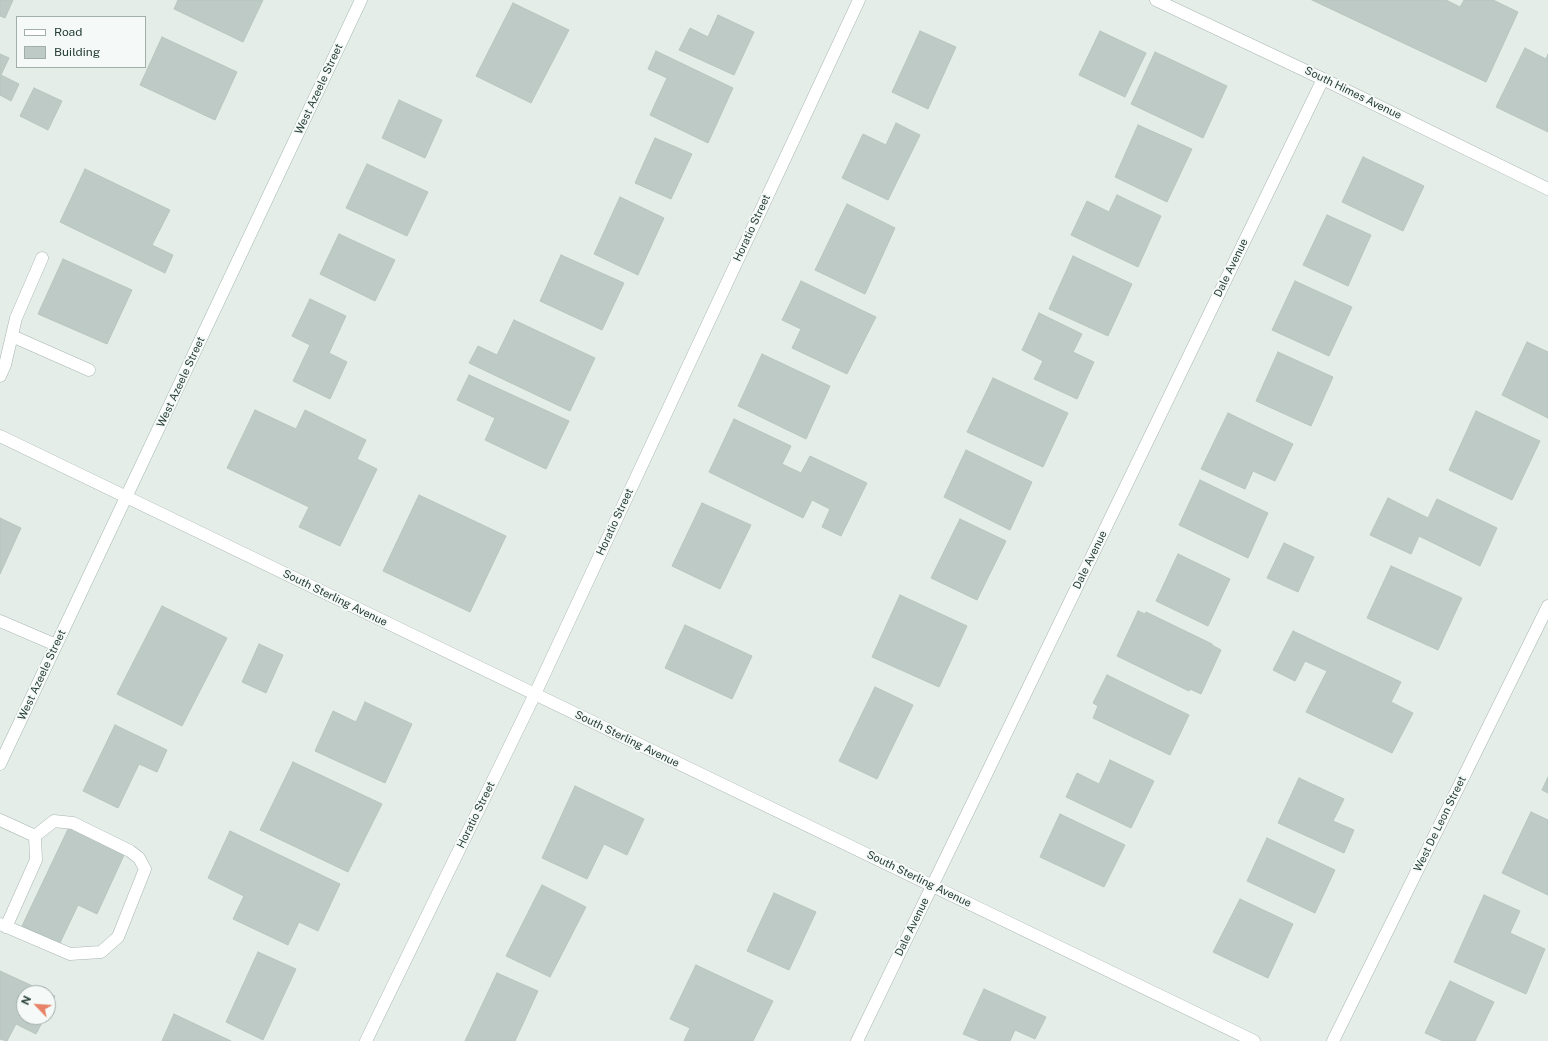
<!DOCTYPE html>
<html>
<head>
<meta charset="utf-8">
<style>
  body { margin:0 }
  #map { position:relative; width:1548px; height:1041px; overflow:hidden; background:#e5ede9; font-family:"Public Sans",sans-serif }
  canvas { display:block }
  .legend { position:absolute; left:16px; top:16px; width:130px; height:52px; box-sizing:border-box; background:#f5f9f7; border:1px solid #a2aeaa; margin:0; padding:5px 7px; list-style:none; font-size:12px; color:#253d36 }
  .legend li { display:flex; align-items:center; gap:8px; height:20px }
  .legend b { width:20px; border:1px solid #a2aeaa }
  .north { position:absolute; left:16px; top:985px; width:40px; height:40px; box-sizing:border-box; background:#f5f9f7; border:1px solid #a2aeaa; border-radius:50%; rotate:295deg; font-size:11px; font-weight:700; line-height:16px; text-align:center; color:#253d36 }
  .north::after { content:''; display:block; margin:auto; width:14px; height:18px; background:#e78368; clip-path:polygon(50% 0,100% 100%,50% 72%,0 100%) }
</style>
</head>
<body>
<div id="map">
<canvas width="1548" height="1041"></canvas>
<ul class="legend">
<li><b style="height:5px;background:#fff"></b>Road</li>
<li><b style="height:11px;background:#bdcac5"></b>Building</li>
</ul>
<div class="north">N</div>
</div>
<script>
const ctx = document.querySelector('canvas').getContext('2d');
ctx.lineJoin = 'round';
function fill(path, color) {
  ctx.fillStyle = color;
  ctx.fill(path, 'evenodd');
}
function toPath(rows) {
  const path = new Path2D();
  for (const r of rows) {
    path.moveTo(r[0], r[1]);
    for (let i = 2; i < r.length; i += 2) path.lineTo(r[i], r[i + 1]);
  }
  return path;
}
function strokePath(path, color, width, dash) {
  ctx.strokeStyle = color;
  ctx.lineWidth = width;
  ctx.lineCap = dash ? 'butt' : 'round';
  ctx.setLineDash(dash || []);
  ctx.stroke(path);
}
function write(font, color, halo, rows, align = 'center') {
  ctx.font = font + ' "Public Sans",sans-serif';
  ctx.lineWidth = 4;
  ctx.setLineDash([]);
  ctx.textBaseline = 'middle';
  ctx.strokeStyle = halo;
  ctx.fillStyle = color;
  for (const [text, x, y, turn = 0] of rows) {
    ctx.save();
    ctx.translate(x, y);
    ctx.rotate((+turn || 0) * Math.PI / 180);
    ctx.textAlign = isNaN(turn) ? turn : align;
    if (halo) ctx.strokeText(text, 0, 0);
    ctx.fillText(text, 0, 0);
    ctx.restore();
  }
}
const building = toPath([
  [0,0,13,0,5,18,0,16,0,0],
  [178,0,263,0,243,42,174,9,178,0],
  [1312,0,1446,0,1460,7,1464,0,1493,0,1518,12,1486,82,1312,0],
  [513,3,569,30,531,103,476,76,513,3],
  [718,15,754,32,734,75,679,50,690,28,708,37,718,15],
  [920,31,956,47,928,109,892,92,920,31],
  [1100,31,1146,53,1125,97,1079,75,1100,31],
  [162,37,237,72,215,120,140,85,162,37],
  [1525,48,1546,59,1548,54,1548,132,1496,107,1525,48],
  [656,51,733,88,708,143,650,115,667,78,648,69,656,51],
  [1155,52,1227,86,1203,138,1131,104,1155,52],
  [0,54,9,58,1,75,19,84,11,101,0,95,0,54],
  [34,88,62,101,48,130,20,116,34,88],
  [399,100,442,120,425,158,382,138,399,100],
  [896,123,920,135,888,200,842,178,863,134,886,145,896,123],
  [1138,125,1192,149,1167,202,1115,177,1138,125],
  [655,138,692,154,671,199,635,183,655,138],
  [1363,157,1424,186,1403,231,1342,202,1363,157],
  [367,164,428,192,407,236,346,208,367,164],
  [85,169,170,210,152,245,173,255,165,273,60,222,85,169],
  [1117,195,1161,216,1138,267,1071,235,1087,201,1109,212,1117,195],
  [620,197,664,218,638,275,594,254,620,197],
  [847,204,895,228,865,294,815,270,847,204],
  [1327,215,1371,235,1348,286,1303,265,1327,215],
  [339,234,395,260,375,301,320,274,339,234],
  [561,255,624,283,602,330,540,301,561,255],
  [1073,256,1132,284,1108,336,1049,309,1073,256],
  [63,259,132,290,107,344,38,314,63,259],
  [801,281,876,317,847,374,792,348,801,329,782,320,801,281],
  [1295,281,1352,307,1329,356,1272,330,1295,281],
  [310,299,346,316,329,353,347,362,330,399,293,381,310,345,292,336,310,299],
  [1039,313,1082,334,1073,352,1094,362,1077,399,1034,379,1043,361,1022,350,1039,313],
  [514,320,595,358,570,411,469,363,478,346,497,355,514,320],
  [1527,342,1548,352,1548,418,1502,395,1527,342],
  [1278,352,1333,377,1311,426,1256,401,1278,352],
  [762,354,830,386,806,439,738,406,762,354],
  [469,375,569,421,546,469,485,440,495,418,457,400,469,375],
  [993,378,1068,413,1043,467,967,432,993,378],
  [255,410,296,429,305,410,366,440,357,459,377,469,340,546,299,527,309,507,227,468,255,410],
  [1476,411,1540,441,1512,500,1449,470,1476,411],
  [1228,413,1293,444,1275,481,1253,471,1245,489,1201,469,1228,413],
  [734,419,791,446,782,464,801,473,810,456,867,483,841,536,822,527,830,509,812,500,803,518,709,472,734,419],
  [966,450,1032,482,1010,530,944,497,966,450],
  [1200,480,1268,513,1248,558,1179,525,1200,480],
  [419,495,506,536,470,612,383,571,419,495],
  [1388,498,1428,518,1437,499,1497,528,1480,566,1419,536,1411,554,1370,535,1388,498],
  [702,503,751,525,720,589,672,566,702,503],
  [0,518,21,528,0,574,0,518],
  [960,519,1006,541,977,600,931,578,960,519],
  [1284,543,1314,557,1298,592,1267,578,1284,543],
  [1178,554,1230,579,1208,626,1156,601,1178,554],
  [1391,566,1462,598,1438,650,1367,618,1391,566],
  [900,595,967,626,939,687,872,657,900,595],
  [162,606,227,638,182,726,117,694,162,606],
  [1138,611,1145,614,1146,612,1212,644,1212,645,1221,650,1201,694,1190,689,1189,691,1117,656,1138,611],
  [685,625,752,656,732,699,665,668,685,625],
  [1293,631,1401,682,1391,702,1413,713,1392,753,1306,712,1327,671,1305,661,1295,681,1273,670,1293,631],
  [259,644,283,655,266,693,242,682,259,644],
  [1107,675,1189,715,1170,755,1093,718,1098,706,1093,703,1107,675],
  [875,687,913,705,877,779,839,761,875,687],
  [365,702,412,724,385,783,315,751,333,711,356,722,365,702],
  [115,725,167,750,157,772,139,764,118,808,83,791,115,725],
  [1110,760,1154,781,1131,828,1066,797,1077,773,1099,784,1110,760],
  [293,762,382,804,348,872,260,830,293,762],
  [1548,777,1548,793,1542,790,1548,777],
  [1299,778,1344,799,1333,821,1354,830,1344,853,1278,823,1299,778],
  [575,786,644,819,627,855,604,844,587,879,542,858,575,786],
  [1531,812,1548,820,1548,895,1502,873,1531,812],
  [1060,814,1125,845,1104,887,1040,857,1060,814],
  [69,827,125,853,97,914,78,905,60,943,22,926,69,827],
  [230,831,340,884,318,931,299,922,288,945,233,919,244,896,208,878,230,831],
  [1267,838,1335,870,1315,913,1247,881,1267,838],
  [542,885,586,907,550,977,506,956,542,885],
  [774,893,816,912,789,970,747,951,774,893],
  [1484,895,1520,911,1510,933,1545,949,1526,994,1454,962,1484,895],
  [1240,899,1293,924,1268,978,1213,952,1240,899],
  [258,952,296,969,263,1040,226,1022,258,952],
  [696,965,773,1001,753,1041,684,1041,690,1028,670,1019,696,965],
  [0,971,48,993,24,993,24,1017,45,1017,36,1034,16,1024,7,1041,0,1039,0,971],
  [497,973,538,991,515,1041,465,1041,497,973],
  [1450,981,1494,1002,1475,1041,1443,1041,1425,1033,1450,981],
  [984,989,1046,1017,1035,1039,1015,1030,1010,1041,980,1041,963,1034,984,989],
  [48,993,55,996,48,1010,48,993],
  [174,1014,231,1041,162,1041,174,1014]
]);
const service = toPath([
  [12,336,89,370],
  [0,376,5,365,16,318,42,258],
  [0,621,56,645],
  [0,820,35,836],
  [0,924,70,954,101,952,118,937,145,869,139,858,130,851,73,823,54,821,35,836],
  [6,927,36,860,35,836]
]);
const minor = toPath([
  [0,436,1254,1041],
  [366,1041,535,694,859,0],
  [857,1041,1323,79],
  [1333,1041,1548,606]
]);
const tertiary = toPath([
  [1156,0,1323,79,1548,189]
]);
const secondary = toPath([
  [0,764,361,0]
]);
const streetNames = [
  ["West Azeele Street",319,89,-65],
  ["South Himes Avenue",1353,93,26],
  ["Horatio Street",752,228,-65],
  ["Dale Avenue",1231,268,-64],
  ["West Azeele Street",181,382,-65],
  ["Horatio Street",615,522,-65],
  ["Dale Avenue",1090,560,-64],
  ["South Sterling Avenue",335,598,26],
  ["West Azeele Street",42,675,-65],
  ["South Sterling Avenue",627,739,26],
  ["Horatio Street",476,815,-64],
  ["West De Leon Street",1440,824,-64],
  ["South Sterling Avenue",919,879,26],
  ["Dale Avenue",912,927,-64]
];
fill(building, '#bdcac5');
strokePath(building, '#b7c6bf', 1);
strokePath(service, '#a8b5b0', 13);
strokePath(minor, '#a8b5b0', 13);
strokePath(tertiary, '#a8b5b0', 13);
strokePath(secondary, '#a4b8b0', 13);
strokePath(service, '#fff', 12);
strokePath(minor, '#fff', 12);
strokePath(tertiary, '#fff', 12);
strokePath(secondary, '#fff', 12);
write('11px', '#253d36', '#f5f9f7', streetNames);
</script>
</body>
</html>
